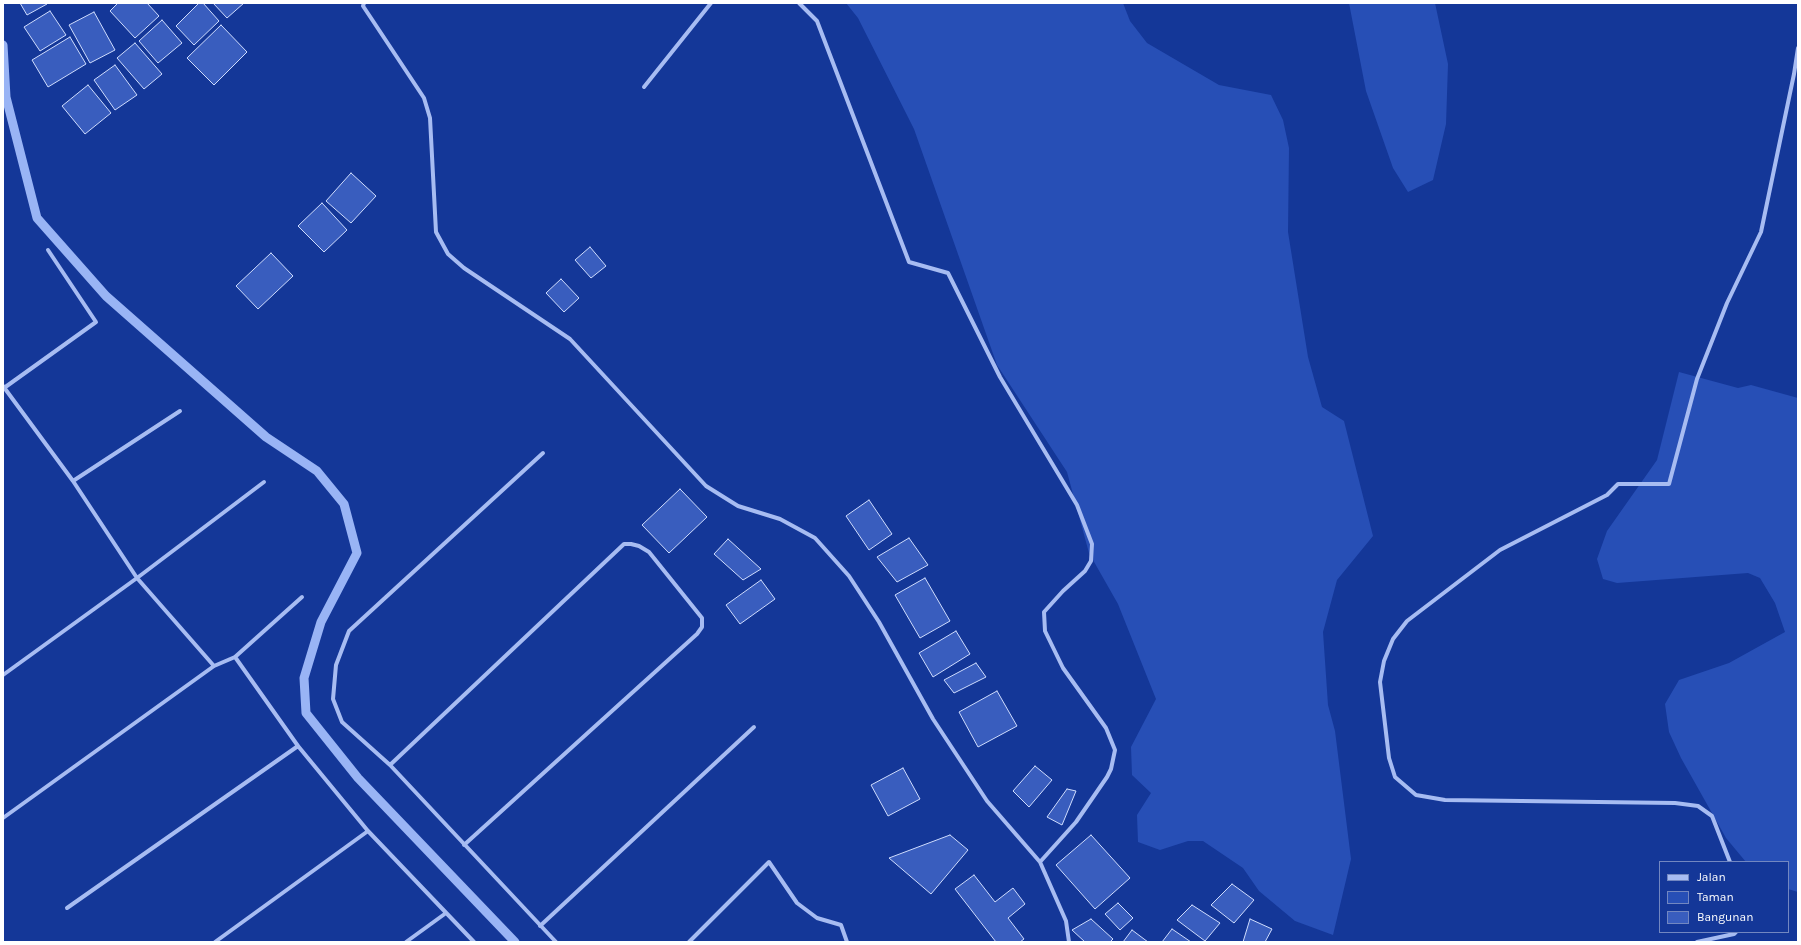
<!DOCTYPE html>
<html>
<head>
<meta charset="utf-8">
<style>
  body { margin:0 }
  #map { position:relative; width:1801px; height:945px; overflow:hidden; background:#143798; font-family:Karla,sans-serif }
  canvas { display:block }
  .frame { position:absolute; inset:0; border:4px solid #fff; pointer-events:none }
  .legend { position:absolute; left:1659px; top:861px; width:130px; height:72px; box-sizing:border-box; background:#143798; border:1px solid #7287c1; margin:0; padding:5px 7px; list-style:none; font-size:12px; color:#fff }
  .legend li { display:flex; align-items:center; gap:8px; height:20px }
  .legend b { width:20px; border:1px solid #7287c1 }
</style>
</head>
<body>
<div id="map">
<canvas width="1801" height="945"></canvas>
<div class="frame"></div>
<ul class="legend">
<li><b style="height:5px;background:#a7bcf2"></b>Jalan</li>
<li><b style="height:11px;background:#274fb6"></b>Taman</li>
<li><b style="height:11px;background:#395dbe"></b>Bangunan</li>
</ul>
</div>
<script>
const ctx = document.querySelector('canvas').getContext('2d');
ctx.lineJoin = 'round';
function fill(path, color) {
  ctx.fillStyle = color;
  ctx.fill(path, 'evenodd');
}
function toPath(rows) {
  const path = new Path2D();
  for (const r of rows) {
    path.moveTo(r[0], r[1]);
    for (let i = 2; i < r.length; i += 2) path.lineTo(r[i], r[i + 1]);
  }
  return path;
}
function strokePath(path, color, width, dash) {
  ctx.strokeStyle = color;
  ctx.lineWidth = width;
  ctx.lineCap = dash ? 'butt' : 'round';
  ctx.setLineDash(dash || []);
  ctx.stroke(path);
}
const green = toPath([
  [846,3,1123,3,1130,21,1147,43,1219,85,1271,95,1283,120,1289,148,1288,232,1308,357,1322,407,1344,421,1373,536,1337,580,1323,632,1328,705,1335,731,1351,859,1333,935,1295,921,1259,891,1243,868,1203,841,1188,841,1160,850,1138,842,1137,815,1151,793,1132,775,1131,747,1156,699,1118,604,1089,553,1067,472,997,365,914,129,858,18],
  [1349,3,1435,3,1448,64,1446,124,1433,180,1408,192,1393,168,1366,91],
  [1679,372,1738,388,1751,385,1798,398,1798,892,1788,889,1788,862,1746,862,1726,838,1681,758,1669,732,1665,704,1679,680,1729,663,1785,632,1775,603,1760,578,1748,573,1617,583,1603,579,1597,559,1607,531,1657,460]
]);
const stream = toPath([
  [3,45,6,97,37,218,106,296,266,437,317,471,344,504,357,553,321,622,304,678,306,713,358,778,515,942]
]);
const building = toPath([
  [20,3,46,3,47,4,27,15,20,3],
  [118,3,147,3,159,16,135,38,110,11,118,3],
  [199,3,203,3,219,21,194,45,176,26,199,3],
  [213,3,244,3,227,18,213,3],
  [50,11,66,35,40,51,24,27,50,11],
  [94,12,115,50,90,63,69,25,94,12],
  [162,20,182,43,158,63,139,41,162,20],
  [221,25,247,52,214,85,187,58,221,25],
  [70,37,86,64,48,87,32,60,70,37],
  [135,43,162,74,144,89,117,58,135,43],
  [115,65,137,95,115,110,94,80,115,65],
  [88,85,111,113,85,134,62,106,88,85],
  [351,173,376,196,351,223,326,201,351,173],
  [322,203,347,230,324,252,298,226,322,203],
  [590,247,606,266,591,278,575,260,590,247],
  [271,253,293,276,258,309,236,286,271,253],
  [561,279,579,298,564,312,546,293,561,279],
  [680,489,707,517,669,553,642,525,680,489],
  [869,500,892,534,869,550,846,516,869,500],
  [909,538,928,565,897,582,877,557,909,538],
  [728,539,761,569,743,580,714,554,728,539],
  [925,578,950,621,920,638,895,595,925,578],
  [761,580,775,599,740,624,726,605,761,580],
  [956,631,970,654,933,677,919,653,956,631],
  [976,663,986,677,954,693,944,680,976,663],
  [997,691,1017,726,978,747,959,712,997,691],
  [1035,766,1052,780,1029,807,1013,791,1035,766],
  [903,768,920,799,888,816,871,785,903,768],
  [1067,789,1076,791,1062,825,1047,817,1067,789],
  [950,835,968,850,931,894,889,858,950,835],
  [1091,835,1130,878,1095,909,1056,865,1091,835],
  [974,875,995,902,1013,888,1025,904,1008,918,1024,939,1020,942,996,942,955,889,974,875],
  [1232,884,1254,900,1234,923,1211,905,1232,884],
  [1118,903,1133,918,1120,930,1105,914,1118,903],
  [1192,905,1220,923,1205,941,1177,920,1192,905],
  [1091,919,1113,939,1110,942,1085,942,1072,930,1091,919],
  [1250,919,1272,929,1265,942,1243,942,1250,919],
  [1172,929,1191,942,1162,942,1172,929],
  [1132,930,1148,942,1123,942,1132,930]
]);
const minor = toPath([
  [364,3,363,6,373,21,424,98,430,118,436,232,448,254,464,268,570,339,706,486,738,506,780,519,815,538,849,576,879,622,933,719,987,801,1040,862,1066,921,1069,942],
  [799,3,817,21,909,262,948,273,1000,377,1077,505,1092,544,1091,561,1085,571,1063,591,1044,612,1045,631,1063,668,1106,728,1115,750,1111,769,1107,777,1076,822,1040,862],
  [644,87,711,3],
  [3,386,73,481,137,578,214,666],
  [4,388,96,322,48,250],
  [543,453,349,631,336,665,333,699,342,722,390,765,556,942],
  [73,481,180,411],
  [235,657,298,746,368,831,474,942],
  [3,675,137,578,264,482],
  [390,765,624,544,631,544,639,546,649,552,702,618,702,627,697,634,464,845],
  [3,818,214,666,235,657,302,597],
  [1730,862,1712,816,1698,806,1675,803,1445,800,1416,795,1395,777,1389,758,1380,682,1384,661,1393,639,1407,621,1500,550,1607,495,1618,484,1669,484,1697,379,1727,303,1761,232,1794,74,1798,48],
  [67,908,298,746],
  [540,926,754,727],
  [215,942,368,831],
  [406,942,446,913],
  [689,942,769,862,797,903,817,918,841,925,847,942],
  [1697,942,1734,934,1736,932]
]);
fill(green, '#274fb6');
strokePath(stream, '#99b4f5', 9);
fill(building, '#395dbe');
strokePath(building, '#cfdcfd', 1);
strokePath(minor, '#a7bcf2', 4);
</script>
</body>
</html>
